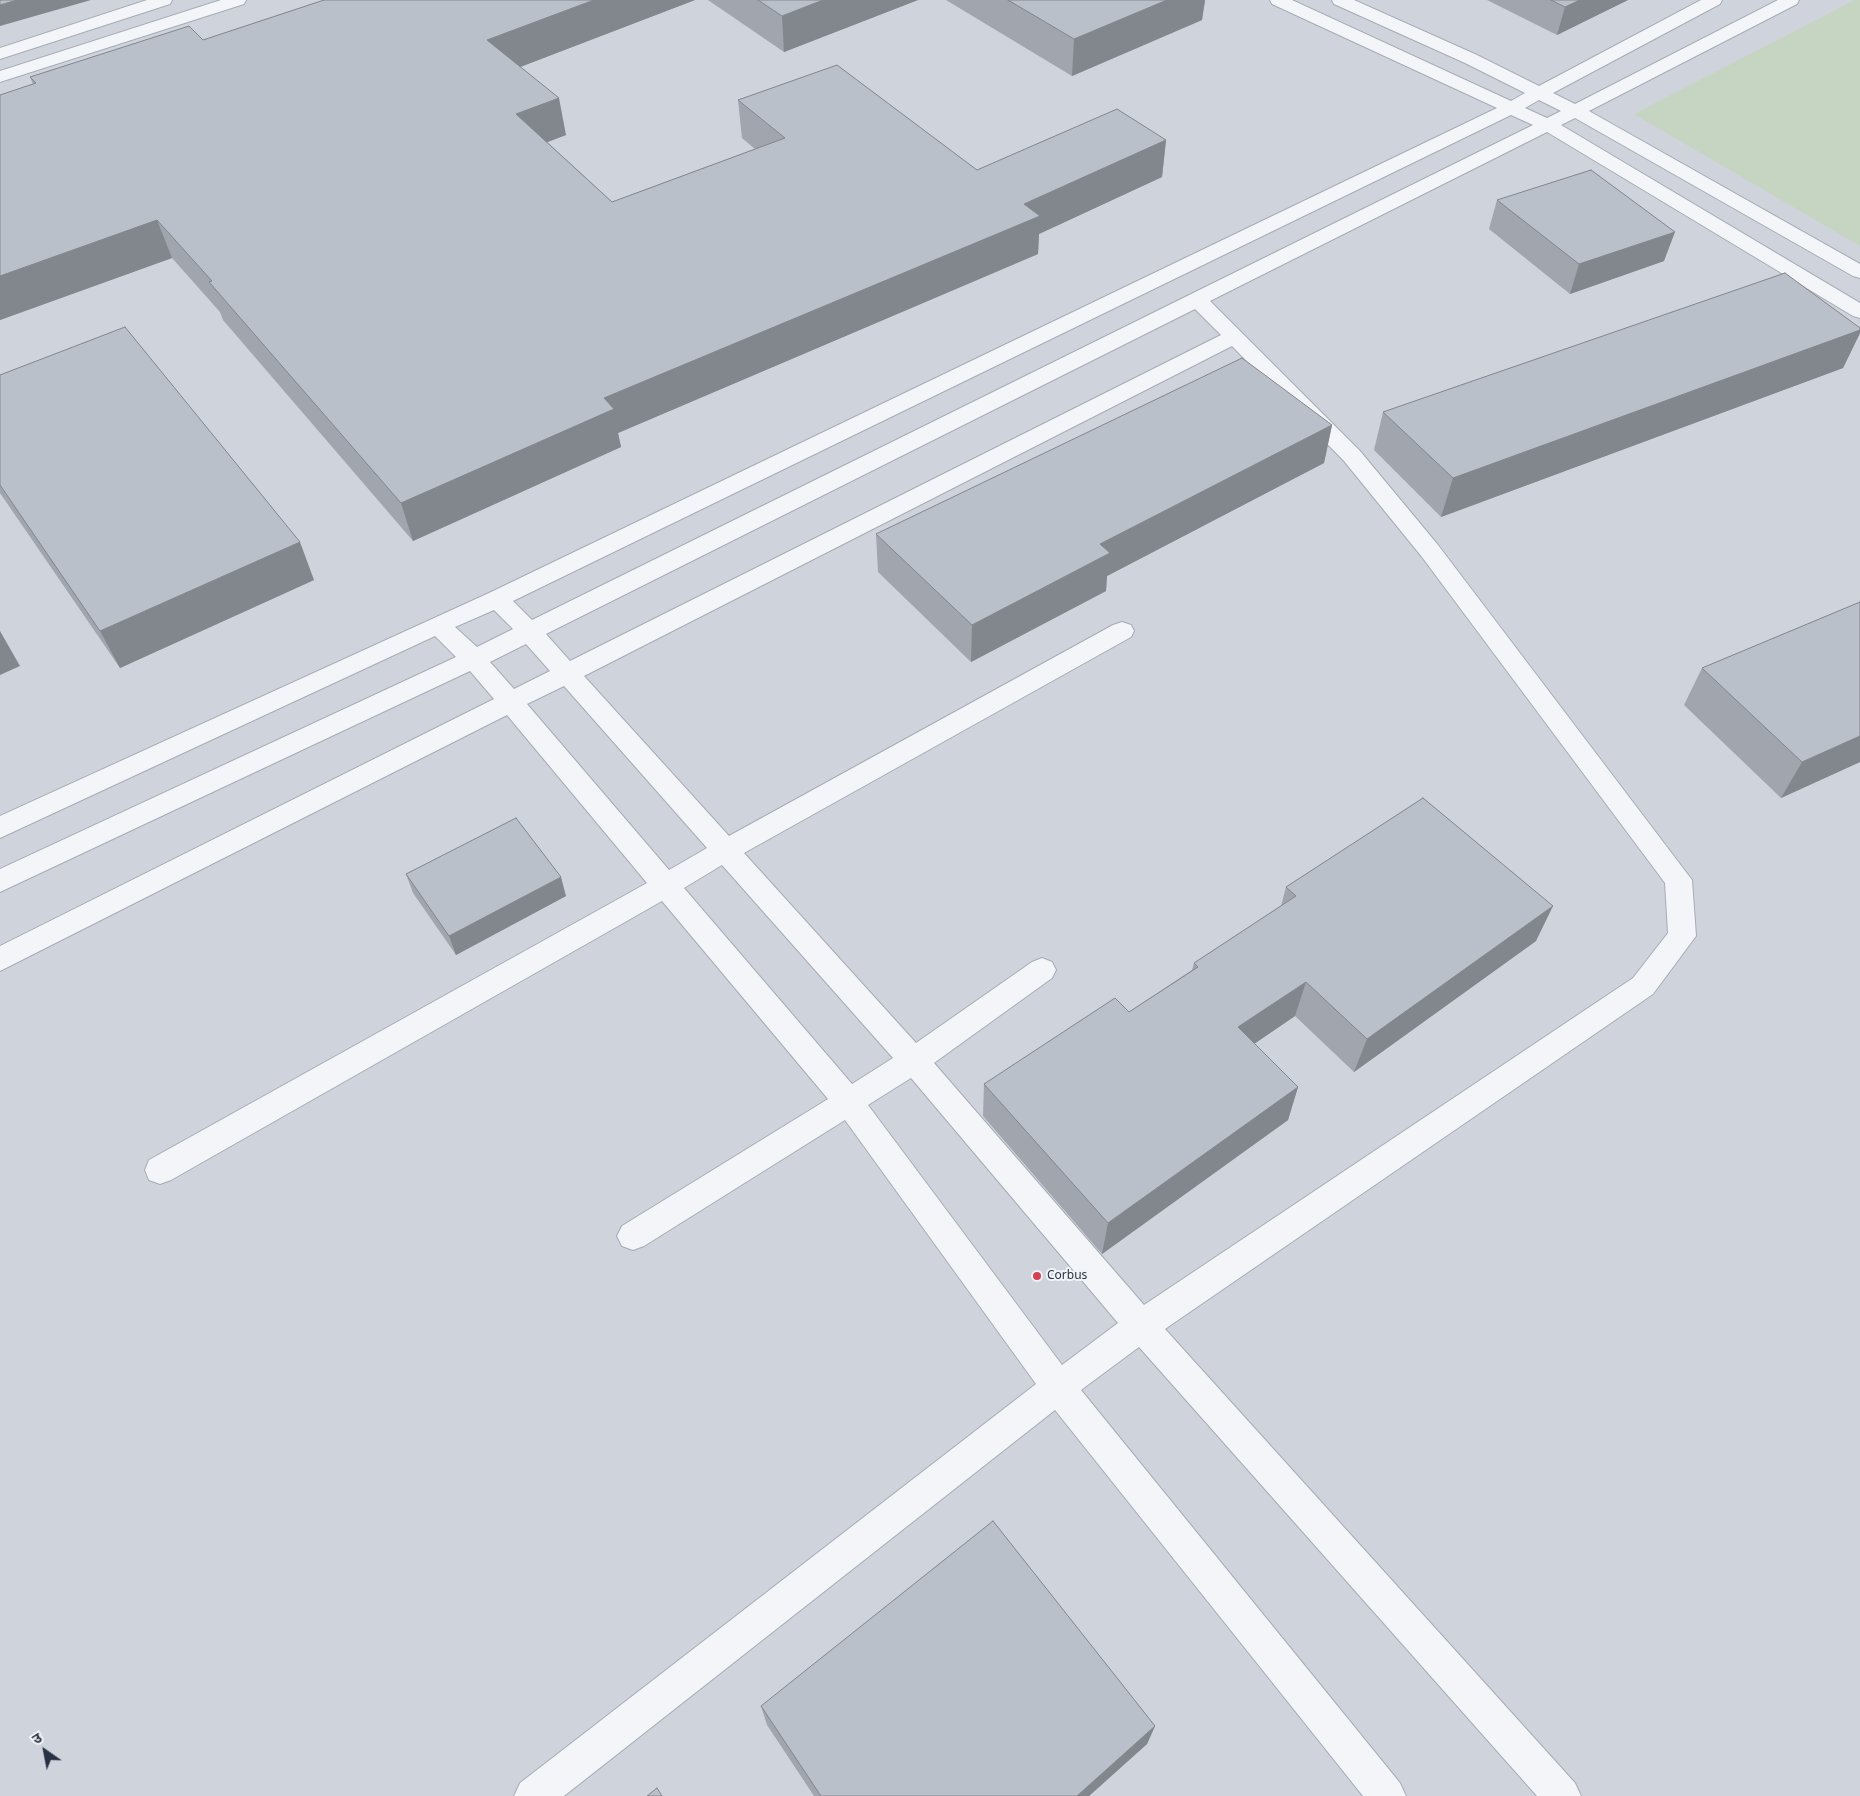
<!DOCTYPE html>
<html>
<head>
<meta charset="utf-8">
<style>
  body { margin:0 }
  #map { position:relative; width:1860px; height:1796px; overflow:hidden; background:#e1e4ea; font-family:"Noto Sans","Noto Sans Devanagari",sans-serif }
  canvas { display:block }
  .north { position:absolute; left:20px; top:1726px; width:50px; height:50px; -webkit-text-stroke:4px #f0f3f7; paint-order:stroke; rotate:327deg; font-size:14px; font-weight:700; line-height:20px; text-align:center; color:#283143 }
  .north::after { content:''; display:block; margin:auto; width:18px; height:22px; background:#283143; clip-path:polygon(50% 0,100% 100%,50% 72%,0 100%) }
</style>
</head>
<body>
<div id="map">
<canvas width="1860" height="1796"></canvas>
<div class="north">उ</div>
</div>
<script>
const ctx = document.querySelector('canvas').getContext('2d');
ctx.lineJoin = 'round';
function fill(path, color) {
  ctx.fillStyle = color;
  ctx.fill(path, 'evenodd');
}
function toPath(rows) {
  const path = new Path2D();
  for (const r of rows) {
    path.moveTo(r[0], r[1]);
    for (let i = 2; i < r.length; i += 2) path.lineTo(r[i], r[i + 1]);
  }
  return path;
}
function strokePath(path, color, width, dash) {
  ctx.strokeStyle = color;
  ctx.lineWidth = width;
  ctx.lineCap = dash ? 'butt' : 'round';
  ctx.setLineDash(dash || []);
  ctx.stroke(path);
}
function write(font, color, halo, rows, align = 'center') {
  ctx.font = font + ' "Noto Sans",sans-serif';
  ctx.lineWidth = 4;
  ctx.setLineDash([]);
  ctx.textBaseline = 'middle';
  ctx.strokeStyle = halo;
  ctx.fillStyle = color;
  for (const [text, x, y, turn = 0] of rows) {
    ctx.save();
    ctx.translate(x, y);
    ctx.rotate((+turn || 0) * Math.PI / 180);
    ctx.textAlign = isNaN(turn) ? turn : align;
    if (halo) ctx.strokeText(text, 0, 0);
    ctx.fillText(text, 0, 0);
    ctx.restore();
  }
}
const built = toPath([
  [0,0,1860,0,1860,1796,0,1796]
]);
const green = toPath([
  [1855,0,1860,0,1860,246,1634,114]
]);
const minor = toPath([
  [147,0,172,0,170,4,0,59,0,48,147,0],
  [221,0,246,0,244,4,0,82,0,71,221,0],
  [1270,0,1292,0,1511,101,1525,93,1465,63,1334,4,1332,0,1354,0,1477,55,1539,86,1701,0,1722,0,1720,4,1553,93,1575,104,1778,0,1799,0,1797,4,1589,111,1860,264,1860,278,1853,276,1575,118,1561,125,1860,303,1860,318,1853,316,1547,132,1210,301,1360,451,1438,545,1692,880,1696,936,1653,994,1165,1329,1575,1783,1581,1796,1537,1796,1139,1347,1081,1390,1400,1783,1406,1796,1363,1796,1055,1410,564,1796,514,1796,520,1783,1036,1384,845,1120,644,1246,633,1250,622,1246,617,1236,622,1226,828,1099,662,901,171,1180,160,1184,149,1180,145,1170,149,1160,647,883,507,715,0,971,0,946,494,699,470,671,0,892,0,869,456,657,435,636,0,838,0,816,489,593,1497,108,1272,4,1270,0],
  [1539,100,1561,111,1547,118,1525,108,1539,100],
  [1511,115,1533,125,532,620,513,601,1511,115],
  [1195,309,1221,335,570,661,546,634,1195,309],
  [1232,346,1344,461,1422,557,1665,883,1668,933,1633,978,1144,1305,934,1063,1052,978,1056,970,1052,962,1042,958,1032,962,916,1043,744,853,1131,637,1134,631,1131,625,1122,622,1113,625,729,836,584,676,1232,346],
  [494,610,513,629,477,647,455,627,494,610],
  [526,644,550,671,514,689,490,662,526,644],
  [564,686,707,848,669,870,527,704,564,686],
  [722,865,893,1058,852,1084,684,888,722,865],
  [911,1078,1118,1323,1062,1365,868,1105,911,1078]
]);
const wall = toPath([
  [324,0,695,0,520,67,566,135,547,142,612,202,755,149,742,138,738,100,977,170,1166,140,1162,177,1039,234,1038,254,618,433,621,447,413,541,223,320,220,312,172,258,0,320,0,95,33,84,30,77,203,40],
  [708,0,918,0,784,52],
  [946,0,1205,0,1202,20,1072,76],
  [1487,0,1628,0,1557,35],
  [1497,200,1664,261,1570,294,1489,229],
  [1860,328,1860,333,1843,368,1441,517,1374,450,1383,412],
  [0,375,314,580,120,668,0,493],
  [1332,425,1324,463,1107,576,1106,591,971,662,878,572,876,534],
  [1860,602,1860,762,1781,798,1684,705,1702,668],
  [406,874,566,896,456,955,413,893],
  [1286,887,1536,941,1354,1072,1295,1016,1254,1044,1298,1087,1288,1120,1102,1254,983,1116,984,1084,1129,1012,1192,970,1194,963,1281,906],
  [761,1706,1155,1726,1147,1744,1089,1796,814,1796,767,1725]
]);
const shadedWall = toPath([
  [17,0,91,0,0,26,0,5],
  [594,0,695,0,494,77,487,40],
  [823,0,918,0,784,52,782,16],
  [1167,0,1205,0,1202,20,1072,76,1074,39],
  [1580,0,1628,0,1557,35,1565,7],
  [559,98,566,135,524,151,516,114],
  [1166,140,1162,177,1039,234,1038,254,618,433,621,447,413,541,401,503,604,398,1024,204],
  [157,220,172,258,0,320,0,276],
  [1675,232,1664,261,1570,294,1579,264],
  [1860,330,1860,333,1843,368,1441,517,1453,478],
  [1332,425,1324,463,1107,576,1106,591,971,662,972,625,1100,544],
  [300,542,314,580,120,668,100,631],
  [0,631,20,666,0,675],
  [1860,736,1860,762,1781,798,1802,762],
  [561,877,566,896,456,955,449,936],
  [1553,906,1536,941,1354,1072,1367,1039],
  [1306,982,1295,1016,1229,1061,1238,1027],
  [1298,1087,1288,1120,1102,1254,1108,1223],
  [1155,1726,1147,1744,1089,1796,1077,1796]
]);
const building = toPath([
  [0,0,17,0,0,5,0,0],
  [324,0,594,0,487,40,559,98,516,114,612,202,785,138,738,100,837,65,977,170,1117,109,1166,140,1024,204,1040,216,604,398,614,409,401,503,209,282,212,281,157,220,0,276,0,95,36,83,30,77,189,26,203,40,324,0],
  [758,0,823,0,782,16,758,0],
  [1008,0,1167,0,1074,39,1008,0],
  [1551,0,1580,0,1565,7,1551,0],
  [1591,170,1675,232,1579,264,1497,200,1591,170],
  [1785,273,1860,328,1860,330,1453,478,1383,412,1785,273],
  [125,327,300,542,100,631,0,485,0,375,125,327],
  [1242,358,1332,425,1100,544,1110,553,972,625,876,534,1242,358],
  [1860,602,1860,736,1802,762,1702,668,1860,602],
  [1423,798,1553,906,1367,1039,1306,982,1238,1027,1298,1087,1108,1223,984,1084,1115,998,1129,1012,1198,967,1194,963,1296,896,1286,887,1423,798],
  [516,818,561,877,449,936,406,874,516,818],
  [993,1521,1155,1726,1077,1796,821,1796,761,1706,993,1521],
  [657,1788,662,1796,647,1796,657,1788]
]);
const markers = [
  [1037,1276,5,"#d53f4f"]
];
const poiNames = [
  ["Corbus",1047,1276]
];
fill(built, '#cfd3dc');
fill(green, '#c5d5c1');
strokePath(minor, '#a6abb5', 2);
fill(minor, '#f4f5f8');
fill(wall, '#a0a5ae');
fill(shadedWall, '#82868d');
fill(building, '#bac0ca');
strokePath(building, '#82868d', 1);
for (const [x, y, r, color] of markers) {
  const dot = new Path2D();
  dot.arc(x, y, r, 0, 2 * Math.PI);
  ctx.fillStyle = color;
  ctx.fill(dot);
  strokePath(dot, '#f0f3f7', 2);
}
write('12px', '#283143', '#f0f3f7', poiNames, 'left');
</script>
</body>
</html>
